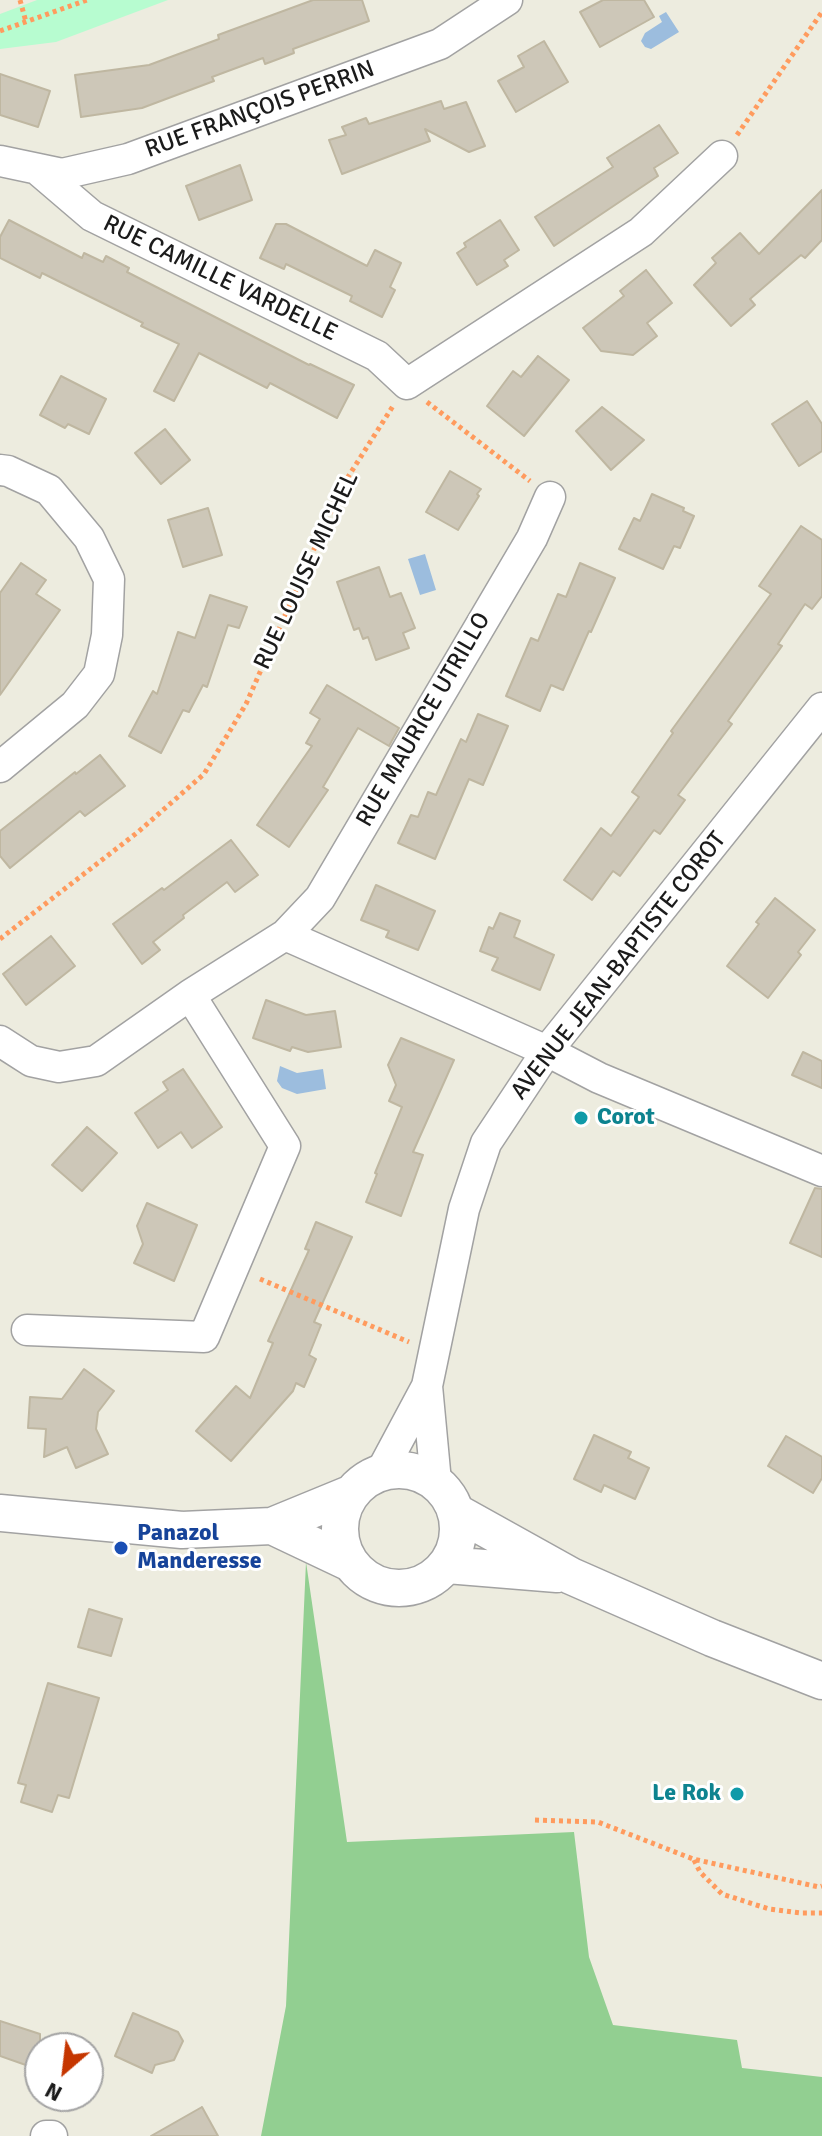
<!DOCTYPE html>
<html>
<head>
<meta charset="utf-8">
<style>
  body { margin:0 }
  #map { position:relative; width:822px; height:2136px; overflow:hidden; background:#edecdf; font-family:Signika,sans-serif }
  canvas { display:block }
  .north { position:absolute; left:24px; top:2032px; width:80px; height:80px; box-sizing:border-box; background:#fff; border:2px solid #a4a4a4; border-radius:50%; rotate:208deg; font-size:22px; font-weight:700; line-height:32px; text-align:center; color:#1b1b1b }
  .north::after { content:''; display:block; margin:auto; width:28px; height:36px; background:#c53600; clip-path:polygon(50% 0,100% 100%,50% 72%,0 100%) }
</style>
</head>
<body>
<div id="map">
<canvas width="822" height="2136"></canvas>
<div class="north">N</div>
</div>
<script>
const ctx = document.querySelector('canvas').getContext('2d');
ctx.lineJoin = 'round';
function fill(path, color) {
  ctx.fillStyle = color;
  ctx.fill(path, 'evenodd');
}
function toPath(rows) {
  const path = new Path2D();
  for (const r of rows) {
    if (r.length === 3) {
      path.moveTo(r[0] + r[2], r[1]);
      path.arc(r[0], r[1], r[2], 0, 2 * Math.PI);
      continue;
    }
    path.moveTo(r[0], r[1]);
    for (let i = 2; i < r.length; i += 2) path.lineTo(r[i], r[i + 1]);
  }
  return path;
}
function strokePath(path, color, width, dash) {
  ctx.strokeStyle = color;
  ctx.lineWidth = width;
  ctx.lineCap = dash ? 'butt' : 'round';
  ctx.setLineDash(dash || []);
  ctx.stroke(path);
}
function write(font, color, halo, rows, align = 'center') {
  ctx.font = font + ' Signika,sans-serif';
  ctx.lineWidth = 6;
  ctx.setLineDash([]);
  ctx.textBaseline = 'middle';
  ctx.strokeStyle = halo;
  ctx.fillStyle = color;
  for (const [text, x, y, turn = 0] of rows) {
    ctx.save();
    ctx.translate(x, y);
    ctx.rotate((+turn || 0) * Math.PI / 180);
    ctx.textAlign = isNaN(turn) ? turn : align;
    if (halo) ctx.strokeText(text, 0, 0);
    ctx.fillText(text, 0, 0);
    ctx.restore();
  }
}
const forest = toPath([
  [306,1562,347,1842,574,1832,589,1957,613,2025,737,2040,742,2068,822,2077,822,2136,261,2136,286,2006]
]);
const park = toPath([
  [37,0,168,0,56,42,0,49,0,14]
]);
const water = toPath([
  [666,12,679,32,651,49,645,47,641,41,645,33,662,22,659,16],
  [425,554,436,590,420,595,408,559],
  [280,1066,297,1073,323,1069,326,1089,297,1094,282,1088,277,1081]
]);
const building = toPath([
  [313,0,362,0,369,21,293,49,294,53,281,58,265,64,263,58,212,77,214,81,142,108,81,117,75,75,149,65,219,39,218,35,313,0],
  [603,0,644,0,654,17,600,47,580,12,603,0],
  [544,41,568,82,516,112,498,81,524,67,518,56,544,41],
  [0,74,50,91,38,127,0,115,0,74],
  [441,101,444,109,466,102,485,146,469,152,425,129,430,141,342,174,329,140,346,135,342,127,366,118,369,124,441,101],
  [659,125,678,153,654,168,658,176,554,246,535,217,613,167,607,158,659,125],
  [240,165,252,200,199,220,186,186,240,165],
  [822,190,822,240,805,258,801,255,750,299,755,305,731,326,694,285,716,263,712,258,740,233,759,254,822,190],
  [9,220,82,258,84,253,103,262,106,256,129,268,127,272,309,365,310,364,354,385,337,418,270,383,267,388,199,353,174,401,154,391,179,344,141,326,143,323,42,273,40,278,0,258,0,237,9,220],
  [500,220,519,250,504,260,508,266,477,285,457,253,466,247,464,243,500,220],
  [276,224,286,224,367,266,375,250,401,263,390,287,395,290,382,317,350,301,352,296,286,264,284,269,260,258,276,224],
  [646,270,672,303,647,323,657,336,633,355,601,351,583,328,624,296,620,291,646,270],
  [538,356,569,380,524,436,487,406,513,371,521,377,538,356],
  [61,376,106,399,89,434,68,424,65,428,40,415,61,376],
  [807,401,822,424,822,451,799,466,772,424,807,401],
  [602,407,644,440,611,470,576,431,602,407],
  [165,429,190,460,161,484,135,453,165,429],
  [450,471,481,489,477,494,479,496,458,530,426,512,450,471],
  [652,494,684,508,683,511,694,516,680,548,674,546,663,569,619,549,634,518,640,521,652,494],
  [208,508,222,555,183,567,168,520,208,508],
  [801,526,822,540,822,596,812,609,805,604,778,644,782,646,728,721,732,724,678,795,685,800,660,834,654,830,620,876,613,871,592,900,564,880,601,828,611,836,639,797,632,792,673,733,671,731,771,594,759,586,801,526],
  [21,563,46,580,36,594,60,610,0,695,0,593,21,563],
  [580,563,615,578,591,632,589,631,563,690,551,685,540,711,506,696,531,638,538,641,558,594,566,597,580,563],
  [379,567,390,597,401,593,415,628,403,633,409,648,376,660,368,637,363,639,359,628,354,630,337,582,379,567],
  [210,595,247,607,239,628,228,625,207,687,203,685,189,712,183,710,161,753,129,736,153,691,157,694,178,632,195,638,210,595],
  [327,685,399,728,389,746,358,728,323,787,328,790,289,847,257,825,312,746,306,743,320,719,310,713,327,685],
  [478,714,508,726,483,785,469,779,435,859,398,843,411,815,418,817,428,792,436,795,461,739,466,742,478,714],
  [100,755,125,786,85,816,80,811,10,868,0,856,0,831,75,772,76,774,100,755],
  [231,840,258,875,235,892,227,882,183,915,184,918,153,942,160,950,142,964,113,924,162,888,164,890,231,840],
  [376,885,435,911,418,950,386,937,389,931,361,920,376,885],
  [775,898,815,930,798,952,801,955,768,998,727,966,759,924,756,922,775,898],
  [500,913,520,921,514,937,554,955,540,990,492,970,498,958,480,951,489,927,493,929,500,913],
  [51,936,75,966,26,1005,3,974,51,936],
  [266,1000,306,1015,335,1011,341,1047,308,1052,292,1047,290,1051,253,1038,266,1000],
  [401,1038,454,1060,413,1152,423,1155,401,1216,366,1202,377,1174,375,1173,402,1107,389,1101,396,1085,388,1065,401,1038],
  [803,1052,822,1061,822,1088,792,1075,803,1052],
  [183,1069,222,1127,192,1148,181,1132,158,1148,135,1113,168,1090,163,1082,183,1069],
  [87,1127,117,1153,82,1191,52,1165,87,1127],
  [815,1188,822,1189,822,1257,790,1243,815,1188],
  [147,1203,197,1225,174,1281,134,1263,143,1244,137,1226,147,1203],
  [316,1222,352,1237,314,1322,321,1325,309,1355,316,1359,304,1387,296,1383,293,1391,231,1461,196,1431,236,1386,250,1398,273,1343,268,1341,309,1250,305,1249,316,1222],
  [84,1369,114,1391,98,1412,96,1429,108,1454,76,1468,67,1447,44,1457,46,1429,28,1428,30,1397,62,1399,84,1369],
  [594,1435,631,1452,628,1458,649,1468,635,1499,604,1485,601,1492,574,1479,594,1435],
  [786,1436,822,1457,822,1478,813,1493,768,1466,786,1436],
  [89,1609,122,1619,111,1656,78,1647,89,1609],
  [48,1683,99,1698,69,1798,58,1795,52,1812,21,1802,26,1785,18,1783,48,1683],
  [133,2013,178,2032,183,2041,174,2060,155,2065,152,2073,115,2056,133,2013],
  [0,2021,40,2034,40,2070,0,2056,0,2021],
  [202,2107,218,2136,151,2136,202,2107]
]);
const path = toPath([
  [20,0,26,22],
  [0,31,87,0],
  [737,135,822,12],
  [427,402,530,481],
  [0,939,138,832,204,774,246,704,341,488,393,406],
  [260,1279,409,1342],
  [535,1820,598,1822,693,1859,819,1887,822,1886],
  [694,1860,700,1872,722,1894,769,1909,801,1913,822,1913]
]);
const minor = toPath([
  [0,161,62,174,128,159,440,44,507,0],
  [37,169,92,216,377,356,407,384,641,232,722,156],
  [0,470,8,471,49,490,89,538,109,579,107,635,99,674,75,705,0,767],
  [285,935,320,898,532,538,550,497],
  [0,1041,31,1061,59,1067,96,1061,190,995,285,935,547,1051,599,1078,822,1171],
  [27,1330,204,1337,285,1146,190,995],
  [381,1472,427,1386],
  [436,1482,427,1386,464,1209,486,1143,547,1051,822,708],
  [46,2136,52,2136]
]);
const tertiary = toPath([
  [399,1529,59],
  [456,1512,571,1576,712,1638,822,1681],
  [0,1513,182,1530,272,1526,350,1494],
  [272,1526,350,1563],
  [447,1565,557,1574]
]);
const markers = [
  [581,1118,8,"#0f9aa8"],
  [121,1548,8,"#1a4fb4"],
  [737,1794,8,"#0f9aa8"]
];
const streetNames = [
  ["RUE FRANÇOIS PERRIN",260,110,-20],
  ["RUE CAMILLE VARDELLE",220,279,26],
  ["RUE LOUISE MICHEL",307,571,-65],
  ["RUE MAURICE UTRILLO",424,720,-60],
  ["AVENUE JEAN-BAPTISTE COROT",619,966,-52]
];
const cultureNames = [
  ["Corot",597,1118],
  ["Le Rok",721,1794,"right"]
];
const transitNames = [
  ["Panazol",137,1534],
  ["Manderesse",137,1562]
];
fill(forest, '#92cf91');
fill(park, '#b7fcd0');
fill(water, '#9cbdde');
fill(building, '#cdc7b8');
strokePath(building, '#bfb7a1', 2);
strokePath(minor, '#a2a2a2', 33);
strokePath(tertiary, '#a2a2a2', 39);
strokePath(path, '#ff9b5e', 5, [4, 4]);
strokePath(minor, '#fff', 30);
strokePath(tertiary, '#fff', 36);
for (const [x, y, r, color] of markers) {
  const dot = new Path2D();
  dot.arc(x, y, r, 0, 2 * Math.PI);
  ctx.fillStyle = color;
  ctx.fill(dot);
  strokePath(dot, '#fff', 3);
}
write('24px', '#1b1b1b', '#fff', streetNames);
write('bold 24px', '#0d838f', '#fff', cultureNames, 'left');
write('bold 24px', '#164399', '#fff', transitNames, 'left');
</script>
</body>
</html>
